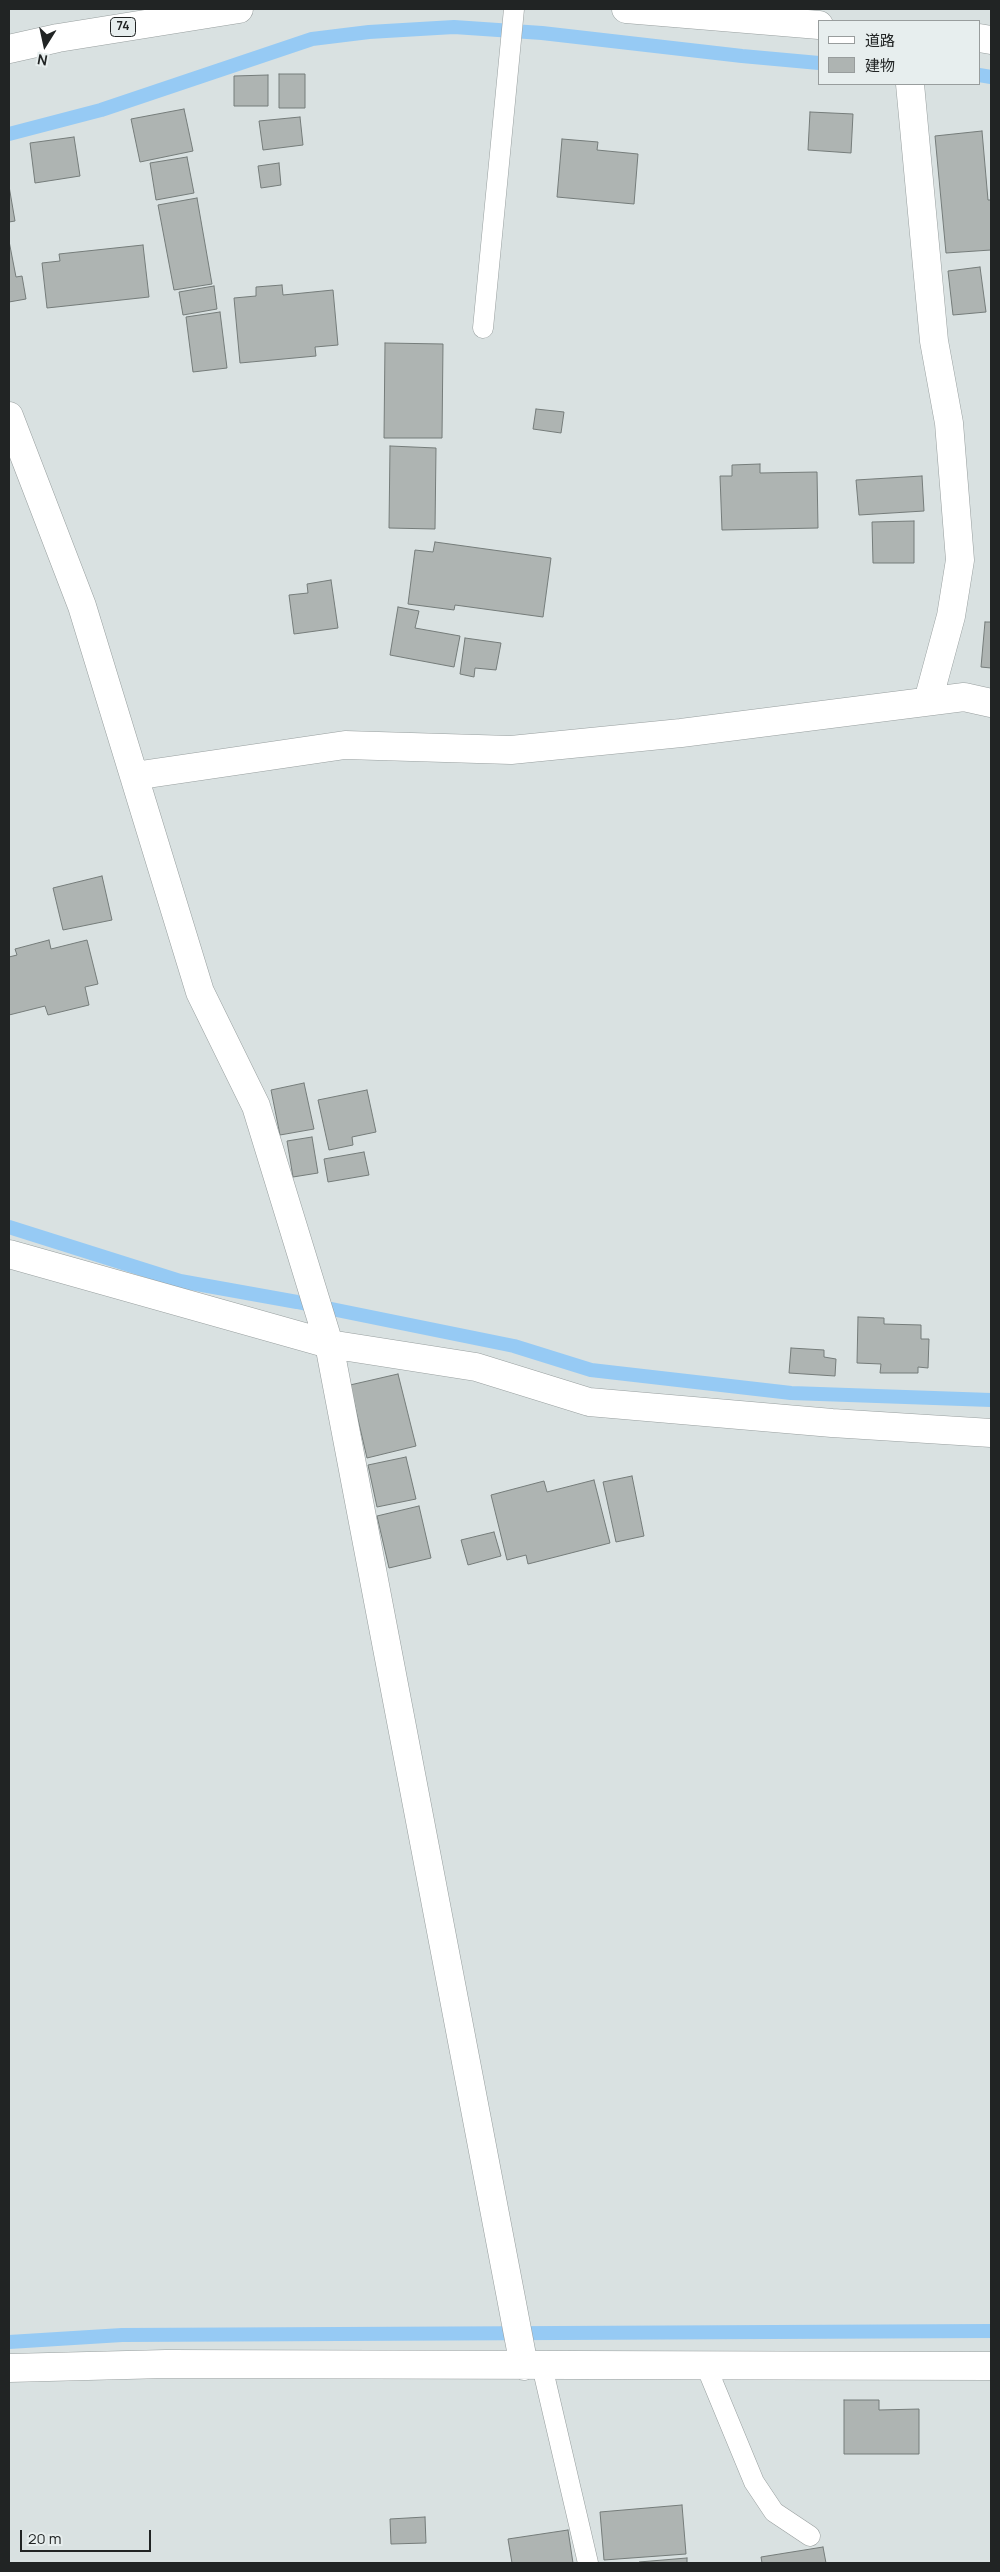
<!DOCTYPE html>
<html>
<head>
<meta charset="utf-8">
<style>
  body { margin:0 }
  #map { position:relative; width:1000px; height:2572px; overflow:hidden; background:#d9e1e1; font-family:Manrope,"Noto Sans JP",sans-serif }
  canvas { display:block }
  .frame { position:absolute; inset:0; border:10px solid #212424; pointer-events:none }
  .legend { position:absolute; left:818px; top:20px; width:162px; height:65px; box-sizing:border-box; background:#e7eeee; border:1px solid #989d9d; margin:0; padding:6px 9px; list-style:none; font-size:15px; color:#212424 }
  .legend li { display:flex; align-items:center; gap:10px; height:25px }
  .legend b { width:25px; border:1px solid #989d9d }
  .north { position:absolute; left:20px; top:20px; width:50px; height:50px; -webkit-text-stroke:4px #e7eeee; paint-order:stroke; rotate:190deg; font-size:14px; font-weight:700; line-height:20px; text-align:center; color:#212424 }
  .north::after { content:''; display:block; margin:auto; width:18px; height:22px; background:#212424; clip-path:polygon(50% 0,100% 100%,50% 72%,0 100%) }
  .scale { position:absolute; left:20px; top:2530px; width:131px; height:22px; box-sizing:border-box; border:2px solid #212424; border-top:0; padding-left:6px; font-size:15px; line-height:18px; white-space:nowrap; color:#212424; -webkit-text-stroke:4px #e7eeee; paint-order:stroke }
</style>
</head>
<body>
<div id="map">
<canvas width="1000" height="2572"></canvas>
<div class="frame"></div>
<ul class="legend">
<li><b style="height:6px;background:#fff"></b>道路</li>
<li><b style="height:14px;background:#aeb4b2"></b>建物</li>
</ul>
<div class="north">N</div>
<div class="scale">20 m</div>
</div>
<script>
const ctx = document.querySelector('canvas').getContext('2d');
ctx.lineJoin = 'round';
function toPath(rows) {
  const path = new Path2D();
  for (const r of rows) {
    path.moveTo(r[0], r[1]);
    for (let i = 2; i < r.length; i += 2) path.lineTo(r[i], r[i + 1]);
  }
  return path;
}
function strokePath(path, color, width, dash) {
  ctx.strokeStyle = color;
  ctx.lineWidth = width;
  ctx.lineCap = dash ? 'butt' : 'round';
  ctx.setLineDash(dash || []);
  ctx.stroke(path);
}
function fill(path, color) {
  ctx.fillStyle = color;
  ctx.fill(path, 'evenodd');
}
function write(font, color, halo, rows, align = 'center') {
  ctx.font = font + ' Manrope,sans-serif';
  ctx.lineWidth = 5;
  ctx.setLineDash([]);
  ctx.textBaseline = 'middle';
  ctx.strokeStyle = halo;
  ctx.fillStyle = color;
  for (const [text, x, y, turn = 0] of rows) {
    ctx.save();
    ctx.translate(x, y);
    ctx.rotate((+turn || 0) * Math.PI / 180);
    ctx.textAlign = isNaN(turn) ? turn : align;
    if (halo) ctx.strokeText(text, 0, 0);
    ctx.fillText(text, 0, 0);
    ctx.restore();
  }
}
const stream = toPath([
  [979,75,991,77],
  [9,134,101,110,312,39,369,32,454,27,542,33,742,56,819,63],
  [9,1227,180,1281,297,1302,514,1346,591,1370,791,1393,991,1400],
  [9,2342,122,2335,991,2331]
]);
const building = toPath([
  [279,74,305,74,305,108,279,108,279,74],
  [268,75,268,106,234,106,234,76,268,75],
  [184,109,193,151,140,162,131,119,184,109],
  [810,112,853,114,851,153,808,150,810,112],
  [300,117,303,145,263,150,259,121,300,117],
  [982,131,988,200,991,200,991,250,946,253,935,136,982,131],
  [74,137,80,176,35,183,30,143,74,137],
  [562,139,598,142,597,150,638,154,634,204,557,197,562,139],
  [187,157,194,193,156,200,150,163,187,157],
  [279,163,281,185,261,188,258,166,279,163],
  [9,186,15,221,9,222,9,186],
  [197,198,212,284,174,290,158,205,197,198],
  [9,241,16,277,22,276,26,299,9,302,9,241],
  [143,245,149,297,47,308,42,263,60,261,59,254,143,245],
  [980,267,986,312,953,315,948,271,980,267],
  [282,285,283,295,333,290,338,345,315,347,316,356,240,363,234,298,256,296,256,287,282,285],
  [214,286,217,309,183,315,179,292,214,286],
  [220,312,227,368,193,372,186,317,220,312],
  [385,343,443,344,442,438,384,438,385,343],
  [536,409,564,412,561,433,533,429,536,409],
  [390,446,436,448,435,529,389,528,390,446],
  [760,464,760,473,817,472,818,528,722,530,720,476,732,476,732,465,760,464],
  [922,476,924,511,859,515,856,480,922,476],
  [914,521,914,563,873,563,872,522,914,521],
  [435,542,551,558,543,617,455,605,454,610,408,604,415,550,433,552,435,542],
  [331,580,338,628,294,634,289,595,308,593,307,584,331,580],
  [398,607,419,611,415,628,460,636,454,667,390,655,398,607],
  [985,622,991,622,991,668,981,667,985,622],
  [465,638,501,643,496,670,475,668,474,677,460,674,465,638],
  [102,876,112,920,63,930,53,888,102,876],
  [49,940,51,949,87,940,98,984,85,987,89,1005,48,1015,45,1006,9,1015,9,957,17,955,15,949,49,940],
  [304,1083,314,1129,280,1135,271,1090,304,1083],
  [367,1090,376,1132,352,1137,353,1145,329,1150,318,1100,367,1090],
  [312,1137,318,1173,293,1177,287,1141,312,1137],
  [364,1152,369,1175,328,1182,324,1159,364,1152],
  [858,1317,884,1318,884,1324,921,1325,921,1339,929,1339,928,1368,918,1367,918,1373,880,1373,881,1364,857,1363,858,1317],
  [791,1348,824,1350,824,1357,836,1359,835,1376,789,1373,791,1348],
  [398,1374,416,1446,367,1458,350,1385,398,1374],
  [406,1457,416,1499,377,1507,368,1465,406,1457],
  [632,1476,644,1536,616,1542,603,1482,632,1476],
  [594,1480,610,1543,528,1564,526,1555,507,1560,491,1495,544,1481,547,1492,594,1480],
  [419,1506,431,1558,389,1568,377,1516,419,1506],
  [494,1532,501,1556,468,1565,461,1540,494,1532],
  [844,2400,879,2400,879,2410,919,2409,919,2454,844,2454,844,2400],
  [682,2505,686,2554,604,2560,600,2512,682,2505],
  [425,2517,426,2543,391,2544,390,2519,425,2517],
  [568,2530,573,2563,512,2563,508,2539,568,2530],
  [823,2547,826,2563,762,2563,761,2557,823,2547],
  [687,2558,687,2563,639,2563,639,2562,687,2558]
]);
const service = toPath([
  [483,328,514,9],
  [542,2366,588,2563],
  [706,2366,754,2482,774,2512,810,2536]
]);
const minor = toPath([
  [910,84,934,341,949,423,960,560,951,616,928,701],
  [9,416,82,606,200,992,256,1106,329,1344,524,2366],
  [134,776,345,745,511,750,681,733,964,697,991,703],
  [9,1254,329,1344,476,1367,589,1402,832,1423,991,1433],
  [9,2368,166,2364,991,2366]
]);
const primary = toPath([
  [626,9,819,25],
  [979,38,991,40],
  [9,49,58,38,239,9]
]);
const shields = [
  [123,27,25]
];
const shieldNames = [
  ["74",123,27]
];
strokePath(stream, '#96caf4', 14);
fill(building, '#aeb4b2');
strokePath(building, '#757c7a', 1);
strokePath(service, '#989f9f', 21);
strokePath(minor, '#989f9f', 29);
strokePath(primary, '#989f9f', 29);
strokePath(service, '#fff', 20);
strokePath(minor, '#fff', 28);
strokePath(primary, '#fff', 28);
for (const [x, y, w] of shields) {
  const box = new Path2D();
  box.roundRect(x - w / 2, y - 9.5, w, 19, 4);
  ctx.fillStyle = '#e7eeee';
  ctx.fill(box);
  strokePath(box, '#212424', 1);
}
write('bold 12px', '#212424', null, shieldNames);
</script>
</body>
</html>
